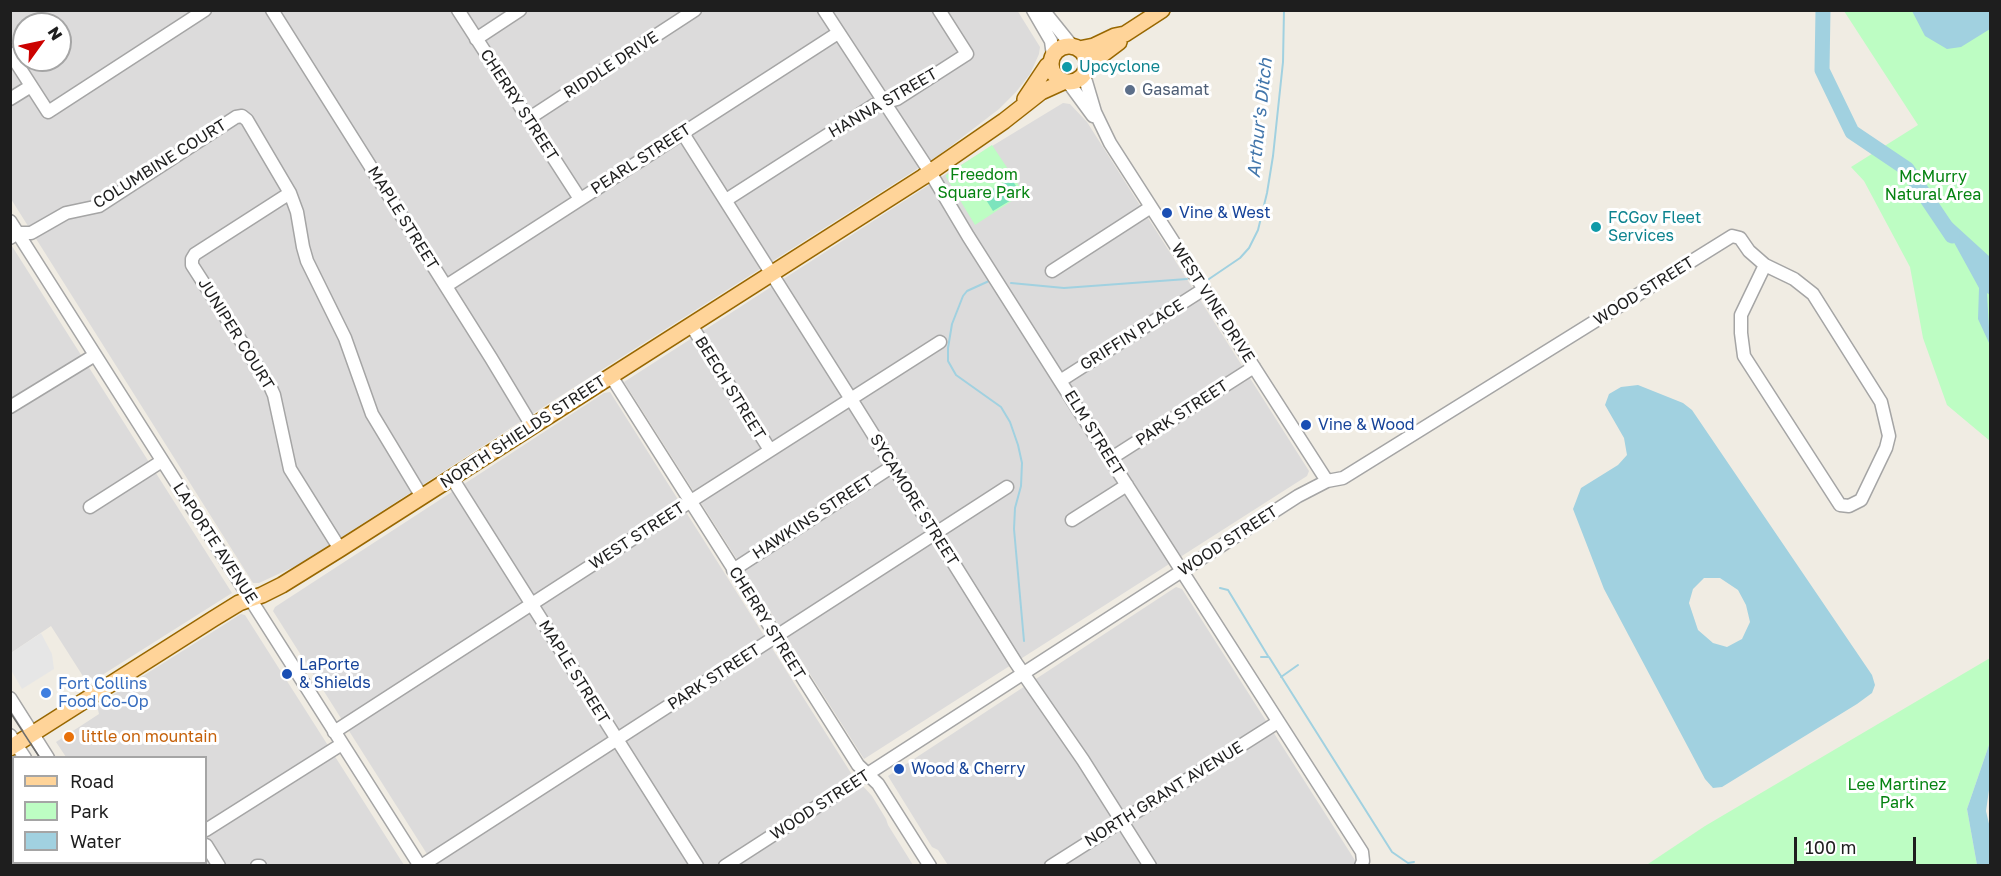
<!DOCTYPE html>
<html>
<head>
<meta charset="utf-8">
<style>
  body { margin:0 }
  #map { position:relative; width:2001px; height:876px; overflow:hidden; background:#f0ece3; font-family:"Golos Text",sans-serif }
  canvas { display:block }
  .frame { position:absolute; inset:0; border:12px solid #1e1e1e; pointer-events:none }
  .legend { position:absolute; left:12px; top:756px; width:195px; height:108px; box-sizing:border-box; background:#fff; border:2px solid #a5a5a5; margin:0; padding:8px 10px; list-style:none; font-size:18px; color:#1e1e1e }
  .legend li { display:flex; align-items:center; gap:12px; height:30px }
  .legend b { width:30px; border:2px solid #a5a5a5 }
  .north { position:absolute; left:12px; top:12px; width:60px; height:60px; box-sizing:border-box; background:#fff; border:2px solid #a5a5a5; border-radius:50%; rotate:57deg; font-size:16px; font-weight:700; line-height:24px; text-align:center; color:#1e1e1e }
  .north::after { content:''; display:block; margin:auto; width:21px; height:27px; background:#cc0200; clip-path:polygon(50% 0,100% 100%,50% 72%,0 100%) }
  .scale { position:absolute; left:1794px; top:837px; width:122px; height:27px; box-sizing:border-box; border:3px solid #1e1e1e; border-top:0; padding-left:8px; font-size:18px; line-height:21px; white-space:nowrap; color:#1e1e1e; -webkit-text-stroke:4px #fff; paint-order:stroke }
</style>
</head>
<body>
<div id="map">
<canvas width="2001" height="876"></canvas>
<div class="frame"></div>
<ul class="legend">
<li><b style="height:8px;background:#ffd499"></b>Road</li>
<li><b style="height:16px;background:#bdfdc3"></b>Park</li>
<li><b style="height:16px;background:#a1d1e0"></b>Water</li>
</ul>
<div class="north">N</div>
<div class="scale">100 m</div>
</div>
<script>
const ctx = document.querySelector('canvas').getContext('2d');
ctx.lineJoin = 'round';
function fill(path, color) {
  ctx.fillStyle = color;
  ctx.fill(path, 'evenodd');
}
function toPath(rows) {
  const path = new Path2D();
  for (const r of rows) {
    if (r.length === 3) {
      path.moveTo(r[0] + r[2], r[1]);
      path.arc(r[0], r[1], r[2], 0, 2 * Math.PI);
      continue;
    }
    path.moveTo(r[0], r[1]);
    for (let i = 2; i < r.length; i += 2) path.lineTo(r[i], r[i + 1]);
  }
  return path;
}
function strokePath(path, color, width, dash) {
  ctx.strokeStyle = color;
  ctx.lineWidth = width;
  ctx.lineCap = dash ? 'butt' : 'round';
  ctx.setLineDash(dash || []);
  ctx.stroke(path);
}
function write(font, color, halo, rows, align = 'center') {
  ctx.font = font + ' "Golos Text",sans-serif';
  ctx.lineWidth = 6;
  ctx.setLineDash([]);
  ctx.textBaseline = 'middle';
  ctx.strokeStyle = halo;
  ctx.fillStyle = color;
  for (const [text, x, y, turn = 0] of rows) {
    ctx.save();
    ctx.translate(x, y);
    ctx.rotate((+turn || 0) * Math.PI / 180);
    ctx.textAlign = isNaN(turn) ? turn : align;
    if (halo) ctx.strokeText(text, 0, 0);
    ctx.fillText(text, 0, 0);
    ctx.restore();
  }
}
const residential = toPath([
  [1017,10,1040,47,1039,54,1030,74,1016,92,999,109,939,155,537,411,300,564,259,583,253,583,11,199,11,11],
  [24,24,60,24,60,60,24,60],
  [1063,103,1070,104,1087,122,1309,471,1307,476,864,759,624,382,946,174],
  [10,243,232,593,88,684,51,626,11,653],
  [610,392,851,773,872,796,886,819,888,825,913,865,434,865,273,611,275,607,604,393],
  [1176,587,1182,589,1358,865,948,865,938,850,932,847,888,776],
  [241,614,245,615,404,865,136,865,134,863,206,862,206,758,66,757,56,742,99,714,97,705],
  [11,764,14,769,14,862,73,862,75,865,11,865]
]);
const park = toPath([
  [1844,11,1990,11,1990,441,1947,405,1923,338,1910,267,1864,181,1851,167,1918,125],
  [992,145,1024,193,975,225,946,177,946,175],
  [1990,658,1990,742,1967,809,1977,865,1645,866,1705,826]
]);
const pitch = toPath([
  [1011,178,1021,194,993,211,983,195]
]);
const parking = toPath([
  [41,633,52,654,54,669,22,689,11,670,11,653]
]);
const water = toPath([
  [1912,11,1990,11,1990,29,1961,47,1947,49,1925,36],
  [1934,206,1990,257,1990,295,1987,293,1990,345,1978,319,1979,288],
  [1638,385,1683,403,1692,410,1872,675,1875,685,1872,693,1857,704,1722,787,1713,788,1705,779,1604,589,1573,509,1581,488,1618,465,1627,455,1624,438,1605,405,1609,394,1621,387],
  [1704,578,1720,578,1738,590,1746,605,1750,622,1742,639,1727,647,1713,643,1698,630,1689,603,1693,589],
  [1990,742,1990,783,1986,811,1990,828,1990,865,1977,865,1967,809]
]);
const stream = toPath([
  [1209,279,1240,258,1249,248,1258,230,1267,193,1273,156,1283,62,1284,10],
  [989,281,967,291,963,296,952,324,948,348,948,361,956,375,1001,407,1010,422,1018,445,1022,463,1021,486,1015,508,1014,529,1024,641],
  [1011,283,1064,288,1187,279],
  [1220,588,1228,590,1268,656],
  [1261,657,1269,657,1392,852,1408,863,1414,862],
  [1281,677,1298,665]
]);
const river = toPath([
  [1823,10,1822,70,1852,132,1907,169,1952,236]
]);
const minor = toPath([
  [272,10,491,358,532,426],
  [458,10,580,199],
  [824,10,930,172,968,236,1060,381,1362,852,1363,861,1361,866],
  [1033,10,1051,41,1053,56],
  [1043,10,1072,46],
  [476,39,520,10],
  [10,53,48,112,205,10],
  [1084,75,1095,112,1110,143,1327,481],
  [1068,82,1093,116],
  [10,99,31,86],
  [528,119,695,10],
  [682,132,856,407,1016,663,1083,760,1150,866],
  [290,193,195,254,192,259,192,265,270,386,274,395,290,469,340,549],
  [726,200,874,105,897,99,967,54,939,10],
  [10,221,420,866],
  [10,238,18,233,31,233,66,213,99,206,236,117,242,116,247,120,290,193,297,212,303,247,307,261,345,338,372,414,422,497],
  [1052,271,1151,207],
  [446,286,838,33],
  [691,325,770,450],
  [611,376,858,765,878,784,930,866],
  [1060,381,1204,289],
  [10,407,95,355],
  [1110,459,1254,367],
  [452,478,697,866],
  [90,507,162,461],
  [1072,520,1127,485],
  [733,570,893,466],
  [10,698,48,758],
  [334,732,691,501,940,342],
  [10,735,25,758],
  [206,830,342,744],
  [206,845,219,866],
  [92,862,94,866],
  [115,862,117,866],
  [150,866,154,862],
  [257,866,260,866],
  [421,866,1007,487],
  [725,866,1298,496,1327,481,1343,478,1732,236,1740,238,1749,251,1765,265,1794,279,1813,294,1881,402,1889,436,1886,448,1861,500,1849,506,1840,505,1744,356,1741,333,1741,315,1765,265],
  [1051,866,1278,722]
]);
const major = toPath([
  [1069,64,18],
  [1079,49,1094,46,1115,36,1125,34,1162,10],
  [1087,68,1099,57,1119,42],
  [1025,99,1047,66,1051,63],
  [10,748,213,619,239,603,262,595,282,585,340,549,923,177,1004,121,1041,92,1063,82]
]);
const tram = toPath([
  [10,712,40,758],
  [107,862,109,866]
]);
const markers = [
  [1067,67,6,"#0f9aa8"],
  [1130,90,6,"#5c6f8a"],
  [1167,213,6,"#1a4fb4"],
  [1596,227,6,"#0f9aa8"],
  [1306,425,6,"#1a4fb4"],
  [287,674,6,"#1a4fb4"],
  [46,693,6,"#3f7fe0"],
  [69,737,6,"#e8710a"],
  [899,769,6,"#1a4fb4"]
];
const streetNames = [
  ["RIDDLE DRIVE",611,65,-33],
  ["HANNA STREET",883,103,-30],
  ["CHERRY STREET",519,105,57],
  ["PEARL STREET",641,159,-33],
  ["COLUMBINE COURT",160,164,-32],
  ["MAPLE STREET",403,218,58],
  ["WOOD STREET",1644,291,-32],
  ["WEST VINE DRIVE",1213,303,57],
  ["JUNIPER COURT",236,334,58],
  ["GRIFFIN PLACE",1132,335,-32],
  ["BEECH STREET",730,388,58],
  ["PARK STREET",1182,413,-33],
  ["NORTH SHIELDS STREET",523,432,-33],
  ["ELM STREET",1094,433,58],
  ["SYCAMORE STREET",914,500,58],
  ["HAWKINS STREET",813,517,-33],
  ["WEST STREET",637,536,-33],
  ["WOOD STREET",1228,541,-33],
  ["LAPORTE AVENUE",215,543,57],
  ["CHERRY STREET",767,623,58],
  ["MAPLE STREET",574,672,58],
  ["PARK STREET",714,677,-33],
  ["NORTH GRANT AVENUE",1164,794,-32],
  ["WOOD STREET",820,805,-33]
];
const cultureNames = [
  ["Upcyclone",1079,67],
  ["FCGov Fleet",1608,218],
  ["Services",1608,236]
];
const serviceNames = [
  ["Gasamat",1142,90]
];
const parkNames = [
  ["Freedom",984,175],
  ["Square Park",984,193],
  ["McMurry",1933,177],
  ["Natural Area",1933,195],
  ["Lee Martinez",1897,785],
  ["Park",1897,803]
];
const transitNames = [
  ["Vine & West",1179,213],
  ["Vine & Wood",1318,425],
  ["LaPorte",299,665],
  ["& Shields",299,683],
  ["Wood & Cherry",911,769]
];
const shopNames = [
  ["Fort Collins",58,684],
  ["Food Co-Op",58,702]
];
const foodNames = [
  ["little on mountain",81,737]
];
const waterNames = [
  ["Arthur's Ditch",1260,118,-84]
];
fill(residential, '#dcdbdb');
fill(park, '#bdfdc3');
fill(pitch, '#7ce4bd');
fill(parking, '#e6e6e6');
fill(water, '#a1d1e0');
strokePath(stream, '#a1d1e0', 2);
strokePath(river, '#a1d1e0', 15);
strokePath(minor, '#a5a5a5', 15);
strokePath(major, '#986700', 18);
strokePath(minor, '#fff', 12);
strokePath(major, '#ffd499', 15);
strokePath(tram, '#6c6c6c', 1.5);
for (const [x, y, r, color] of markers) {
  const dot = new Path2D();
  dot.arc(x, y, r, 0, 2 * Math.PI);
  ctx.fillStyle = color;
  ctx.fill(dot);
  strokePath(dot, '#fff', 2);
}
write('16px', '#1e1e1e', '#fff', streetNames);
write('16px', '#0d838f', '#fff', cultureNames, 'left');
write('16px', '#4e5e75', '#fff', serviceNames, 'left');
write('16px', '#058311', '#fff', parkNames);
write('16px', '#164399', '#fff', transitNames, 'left');
write('16px', '#366cbe', '#fff', shopNames, 'left');
write('16px', '#c56008', '#fff', foodNames, 'left');
write('italic 18px', '#4276ab', '#fff', waterNames);
</script>
</body>
</html>
